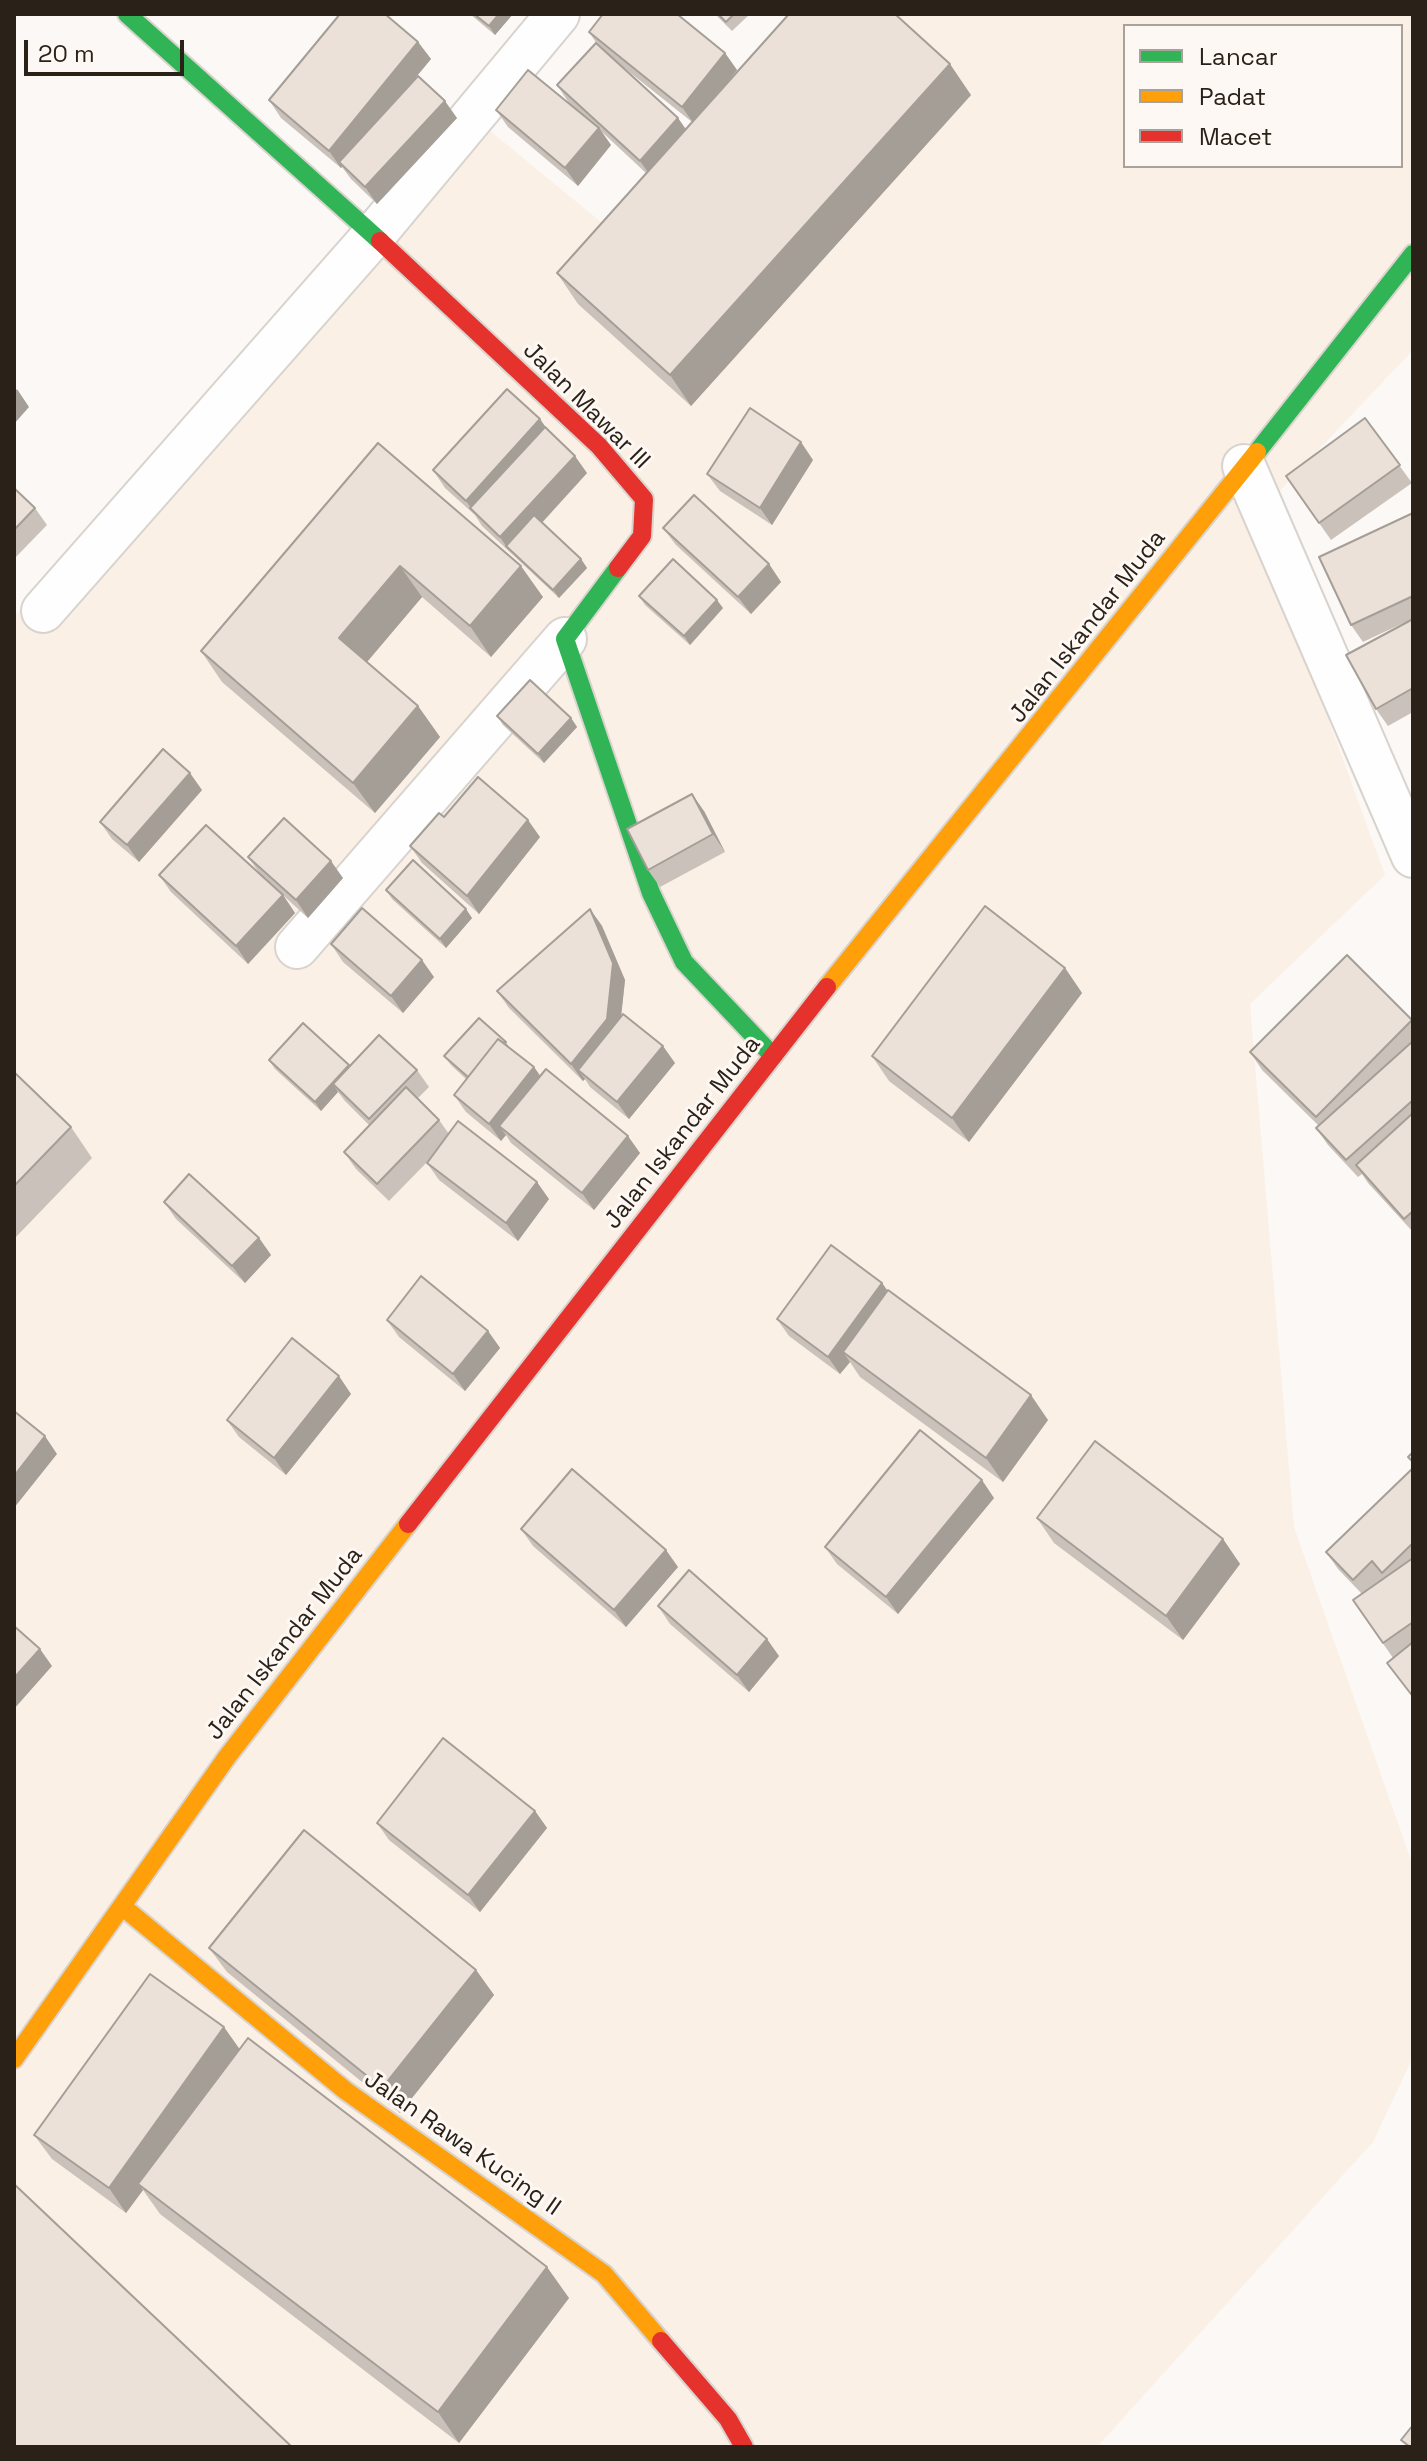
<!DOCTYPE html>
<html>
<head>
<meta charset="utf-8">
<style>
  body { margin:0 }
  #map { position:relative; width:1427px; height:2461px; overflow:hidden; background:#fbf8f5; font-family:"Space Grotesk",sans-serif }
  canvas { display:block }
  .frame { position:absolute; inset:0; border:16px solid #2a2119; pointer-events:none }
  .legend { position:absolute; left:1123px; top:24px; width:280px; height:144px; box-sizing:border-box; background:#fdf8f3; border:2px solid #a9a29c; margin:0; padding:10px 14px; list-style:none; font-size:24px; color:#2a2119 }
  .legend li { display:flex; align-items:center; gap:16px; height:40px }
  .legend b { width:40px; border:2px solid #a9a29c }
  .scale { position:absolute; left:24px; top:40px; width:160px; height:36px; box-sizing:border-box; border:4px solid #2a2119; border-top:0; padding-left:10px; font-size:24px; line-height:28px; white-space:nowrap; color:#2a2119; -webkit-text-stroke:6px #fdf8f3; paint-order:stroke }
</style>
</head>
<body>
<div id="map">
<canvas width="1427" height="2461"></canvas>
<div class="frame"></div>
<ul class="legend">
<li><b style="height:10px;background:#30b455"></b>Lancar</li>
<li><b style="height:10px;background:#ff9f0a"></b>Padat</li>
<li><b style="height:10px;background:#e5322d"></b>Macet</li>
</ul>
<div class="scale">20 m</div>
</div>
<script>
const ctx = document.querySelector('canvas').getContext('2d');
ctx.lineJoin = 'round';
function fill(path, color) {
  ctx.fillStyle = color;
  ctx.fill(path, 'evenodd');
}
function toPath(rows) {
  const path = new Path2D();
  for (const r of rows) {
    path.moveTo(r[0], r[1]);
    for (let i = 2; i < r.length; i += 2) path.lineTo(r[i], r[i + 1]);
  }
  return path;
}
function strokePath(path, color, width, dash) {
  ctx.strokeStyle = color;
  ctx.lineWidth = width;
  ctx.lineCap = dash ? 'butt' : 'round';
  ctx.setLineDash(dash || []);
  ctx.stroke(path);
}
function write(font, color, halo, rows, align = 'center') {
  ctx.font = font + ' "Space Grotesk",sans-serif';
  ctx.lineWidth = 6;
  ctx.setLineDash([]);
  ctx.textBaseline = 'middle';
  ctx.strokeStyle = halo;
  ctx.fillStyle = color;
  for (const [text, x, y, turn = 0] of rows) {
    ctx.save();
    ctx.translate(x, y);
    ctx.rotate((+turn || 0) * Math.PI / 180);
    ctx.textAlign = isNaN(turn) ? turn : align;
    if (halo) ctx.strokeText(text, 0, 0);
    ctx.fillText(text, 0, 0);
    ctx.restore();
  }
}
const built = toPath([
  [808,14,1413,14,1413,350,1255,517,1385,875,1250,1004,1294,1527,1413,1866,1413,2057,1373,2142,1097,2447,14,2447,14,616,489,130,623,240],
  [1125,26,1401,26,1401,166,1125,166]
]);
const street = toPath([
  [1244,466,1413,856],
  [43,611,374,235,558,14],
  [297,947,565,639]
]);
const fast = toPath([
  [127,14,380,241],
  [1257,452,1413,254],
  [618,568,565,639,651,893,684,962,773,1056]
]);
const slow = toPath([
  [827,987,1257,452],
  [123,1907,346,2091,604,2274,661,2341],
  [14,2059,227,1757,408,1524]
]);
const jam = toPath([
  [380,241,599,446,644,499,642,536,618,568],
  [408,1524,827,987],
  [661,2341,728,2419,744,2447]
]);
const wall = toPath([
  [470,14,513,14,495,35],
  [715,14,750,14,732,31],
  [589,32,725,53,737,70,727,83,971,95,691,406,578,304,557,273,646,173,602,132,611,145,578,186,508,127,496,110,580,113,569,103,557,85,597,44],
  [618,63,692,122,686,129,678,118],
  [418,42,431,59,403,92,457,118,377,204,351,179,342,167,341,168,281,118,269,100],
  [1365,418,1412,483,1331,540,1286,476],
  [378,443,543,597,491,657,422,597,367,662,418,706,440,737,375,813,222,682,201,651],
  [813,460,772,525,720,491,707,474],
  [433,470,587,473,542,523,581,559,587,568,559,598,482,526,475,515,445,488],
  [14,488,35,508,47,525,14,559],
  [1413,513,1413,712,1388,726,1376,709,1412,619,1363,642,1351,625],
  [663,528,769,564,781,582,751,614,676,545],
  [639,596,723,608,690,645,645,605],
  [497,716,571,718,577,727,544,763,503,725],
  [202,790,139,862,112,839,100,822],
  [704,811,725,852,660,887,648,870],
  [444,817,540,837,479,914,422,863,410,846],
  [248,857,343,878,308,918,260,874],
  [159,875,283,895,295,913,248,964,171,892],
  [386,890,472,918,446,948,392,899],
  [590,909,602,926,625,980,621,1016,675,1063,629,1119,590,1087,585,1079,583,1081,509,1008,497,991],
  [331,944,434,977,403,1013,343,962],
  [1347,955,1413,1021,1413,1232,1368,1183,1362,1174,1358,1177,1328,1145,1316,1128,1319,1126,1262,1070,1250,1052],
  [1065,968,1082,993,969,1142,889,1081,872,1056],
  [506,1042,509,1047,534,1067,540,1076,640,1153,594,1210,511,1143,506,1135,501,1141,466,1112,454,1095,466,1079,451,1065,444,1056],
  [269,1060,417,1070,429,1087,418,1098,439,1120,449,1134,549,1199,518,1241,439,1180,427,1163,430,1159,389,1201,356,1169,344,1152,369,1125,345,1101,338,1092,321,1111,275,1069],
  [14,1072,71,1127,92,1158,14,1239],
  [164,1202,259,1238,271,1255,245,1283,176,1219],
  [882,1283,887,1290,1048,1420,1003,1482,860,1377,850,1362,840,1374,789,1336,777,1319],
  [387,1320,488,1331,500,1348,465,1391,399,1337],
  [351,1394,286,1475,239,1437,227,1420],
  [1413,1468,1413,1698,1387,1663,1393,1658,1353,1600,1362,1594,1338,1569,1326,1552],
  [994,1498,898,1614,837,1564,825,1547],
  [1037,1518,1223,1539,1240,1564,1183,1640,1054,1543],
  [521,1529,678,1567,626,1627,533,1546],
  [658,1606,779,1656,749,1692,670,1624],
  [535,1811,547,1828,480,1912,389,1840,377,1823],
  [209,1948,476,1970,494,1995,400,2113,227,1972],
  [239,2049,569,2298,459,2443,160,2214,143,2190,126,2213,52,2159,34,2135]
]);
const shadedWall = toPath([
  [499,14,513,14,495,35,489,26],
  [418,42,431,59,343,166,339,162,342,167,341,168,329,151],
  [725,53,737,70,694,124,682,107],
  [950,64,971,95,691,406,670,375],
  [445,101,457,118,377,204,365,187],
  [678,118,690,136,652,178,640,161],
  [599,128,611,145,578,186,565,168],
  [17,389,29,407,14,424,14,393],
  [540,419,552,436,474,512,466,501],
  [801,442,813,460,772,525,760,508],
  [575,456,587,473,514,553,506,546,500,537],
  [581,559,587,568,559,598,553,590],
  [769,564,781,582,751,614,738,597],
  [400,566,422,597,361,669,339,638],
  [521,566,543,597,491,657,470,626],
  [717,600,723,608,690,645,684,636],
  [418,706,440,737,375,813,353,783],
  [571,718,577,727,544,763,538,754],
  [190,773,202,790,139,862,127,845],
  [692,794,704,811,725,852,713,834],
  [528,820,540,837,479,914,467,896],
  [331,861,343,878,308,918,296,900],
  [283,895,295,913,248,964,236,946],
  [466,909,472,918,446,948,440,939],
  [590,909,602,926,625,980,619,1036,578,1070,585,1079,583,1081,571,1064],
  [422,960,434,977,403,1013,391,996],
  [1065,968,1082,993,969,1142,952,1118],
  [663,1046,675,1063,629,1119,617,1102],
  [349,1065,333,1084,338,1092,321,1111,315,1102],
  [534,1067,546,1084,499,1126,506,1135,501,1141,489,1124],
  [628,1136,640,1153,594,1210,582,1193],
  [537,1182,549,1199,518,1241,506,1223],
  [259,1238,271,1255,245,1283,232,1266],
  [882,1283,894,1300,843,1352,850,1362,840,1374,828,1357],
  [488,1331,500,1348,465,1391,453,1374],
  [339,1376,351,1394,286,1475,274,1458],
  [1031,1395,1048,1420,1003,1482,986,1458],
  [45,1436,57,1454,14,1508,14,1476],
  [982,1480,994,1498,898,1614,886,1597],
  [1223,1539,1240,1564,1183,1640,1166,1616],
  [666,1550,678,1567,626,1627,614,1610],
  [767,1639,779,1656,749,1692,737,1675],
  [40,1649,52,1666,14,1709,14,1678],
  [535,1811,547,1828,480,1912,468,1895],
  [476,1970,494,1995,400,2113,382,2088],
  [224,2027,241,2051,138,2184,143,2190,126,2213,109,2188],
  [547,2267,569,2298,459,2443,438,2412]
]);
const building = toPath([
  [340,14,385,14,418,42,329,151,269,100,340,14],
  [474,14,499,14,489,26,474,14],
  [603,14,677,14,725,53,682,107,589,32,603,14],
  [718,14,734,14,726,22,718,14],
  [789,14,895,14,950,64,670,375,557,273,789,14],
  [596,43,678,118,640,161,557,85,596,43],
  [528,70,599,128,565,168,496,110,528,70],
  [418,76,445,101,365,187,339,162,418,76],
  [507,389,540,419,466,501,433,470,507,389],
  [750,408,801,442,760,508,707,474,750,408],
  [1365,418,1400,465,1319,523,1286,476,1365,418],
  [545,427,575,456,500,537,470,508,545,427],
  [378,443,521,566,470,626,400,566,339,638,418,706,353,783,201,651,378,443],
  [14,488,35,508,14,530,14,488],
  [694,495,769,564,738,597,663,528,694,495],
  [1413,513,1413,596,1351,625,1319,557,1413,513],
  [534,515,581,559,553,590,506,546,534,515],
  [673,559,717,600,684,636,639,596,673,559],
  [1413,619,1413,688,1376,709,1346,655,1413,619],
  [530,680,571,718,538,754,497,716,530,680],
  [163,749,190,773,127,845,100,822,163,749],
  [478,777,528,820,467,896,410,846,439,813,444,817,478,777],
  [692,794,713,834,648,870,627,829,692,794],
  [284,818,331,861,296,900,248,857,284,818],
  [206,825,283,895,236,946,159,875,206,825],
  [413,860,466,909,440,939,386,890,413,860],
  [985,906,1065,968,952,1118,872,1056,985,906],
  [362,908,422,960,391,996,331,944,362,908],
  [590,909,613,963,607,1019,571,1064,497,991,590,909],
  [1347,955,1412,1020,1316,1117,1250,1052,1347,955],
  [623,1014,663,1046,617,1102,578,1070,623,1014],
  [479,1018,506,1042,504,1043,498,1039,468,1077,444,1056,479,1018],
  [303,1023,349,1065,315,1102,269,1060,303,1023],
  [379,1035,417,1070,369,1119,333,1084,379,1035],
  [498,1039,534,1067,489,1124,454,1095,498,1039],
  [1413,1041,1413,1100,1346,1160,1316,1128,1413,1041],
  [546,1069,628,1136,582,1193,499,1126,546,1069],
  [14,1072,71,1127,14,1186,14,1072],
  [406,1087,439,1120,377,1184,344,1152,406,1087],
  [1413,1113,1413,1211,1404,1219,1356,1165,1413,1113],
  [458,1121,537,1182,506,1223,427,1163,458,1121],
  [189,1174,259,1238,232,1266,164,1202,189,1174],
  [831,1245,882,1283,828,1357,777,1319,831,1245],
  [421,1276,488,1331,453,1374,387,1320,421,1276],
  [888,1290,1031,1395,986,1458,843,1352,888,1290],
  [292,1338,339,1376,274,1458,227,1420,292,1338],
  [14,1411,45,1436,14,1476,14,1411],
  [920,1430,982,1480,886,1597,825,1547,920,1430],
  [1095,1441,1223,1539,1166,1616,1037,1518,1095,1441],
  [1413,1452,1413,1462,1408,1457,1413,1452],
  [1413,1468,1413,1543,1382,1573,1372,1561,1353,1580,1326,1552,1413,1468],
  [572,1469,666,1550,614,1610,521,1529,572,1469],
  [1413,1558,1413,1622,1383,1643,1353,1600,1413,1558],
  [689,1570,767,1639,737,1675,658,1606,689,1570],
  [14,1626,40,1649,14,1678,14,1626],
  [1413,1642,1413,1693,1411,1694,1387,1663,1413,1642],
  [443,1738,535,1811,468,1895,377,1823,443,1738],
  [304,1830,476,1970,382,2088,209,1948,304,1830],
  [150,1974,224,2027,109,2188,34,2135,150,1974],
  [248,2038,547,2267,438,2412,138,2184,248,2038],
  [14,2184,292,2447,14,2447,14,2184],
  [1413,2425,1413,2447,1410,2447,1401,2440,1413,2425]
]);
const streetNames = [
  ["Jalan Mawar III",586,406,45],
  ["Jalan Iskandar Muda",1088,627,-52],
  ["Jalan Iskandar Muda",683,1133,-52],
  ["Jalan Iskandar Muda",285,1644,-52],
  ["Jalan Rawa Kucing II",462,2144,35]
];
fill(built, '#fbf0e6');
strokePath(street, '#d8d3cd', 46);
strokePath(fast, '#d8d3cd', 22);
strokePath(slow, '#d8d3cd', 22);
strokePath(jam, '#d8d3cd', 22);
strokePath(street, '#fefefe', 42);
strokePath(fast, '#30b455', 18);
strokePath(slow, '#ff9f0a', 18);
strokePath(jam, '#e5322d', 18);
fill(wall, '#cac2ba');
fill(shadedWall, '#a49e97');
fill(building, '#ebe1d8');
strokePath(building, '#a49e97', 2);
write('24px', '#2a2119', '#fdf8f3', streetNames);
</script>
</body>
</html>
